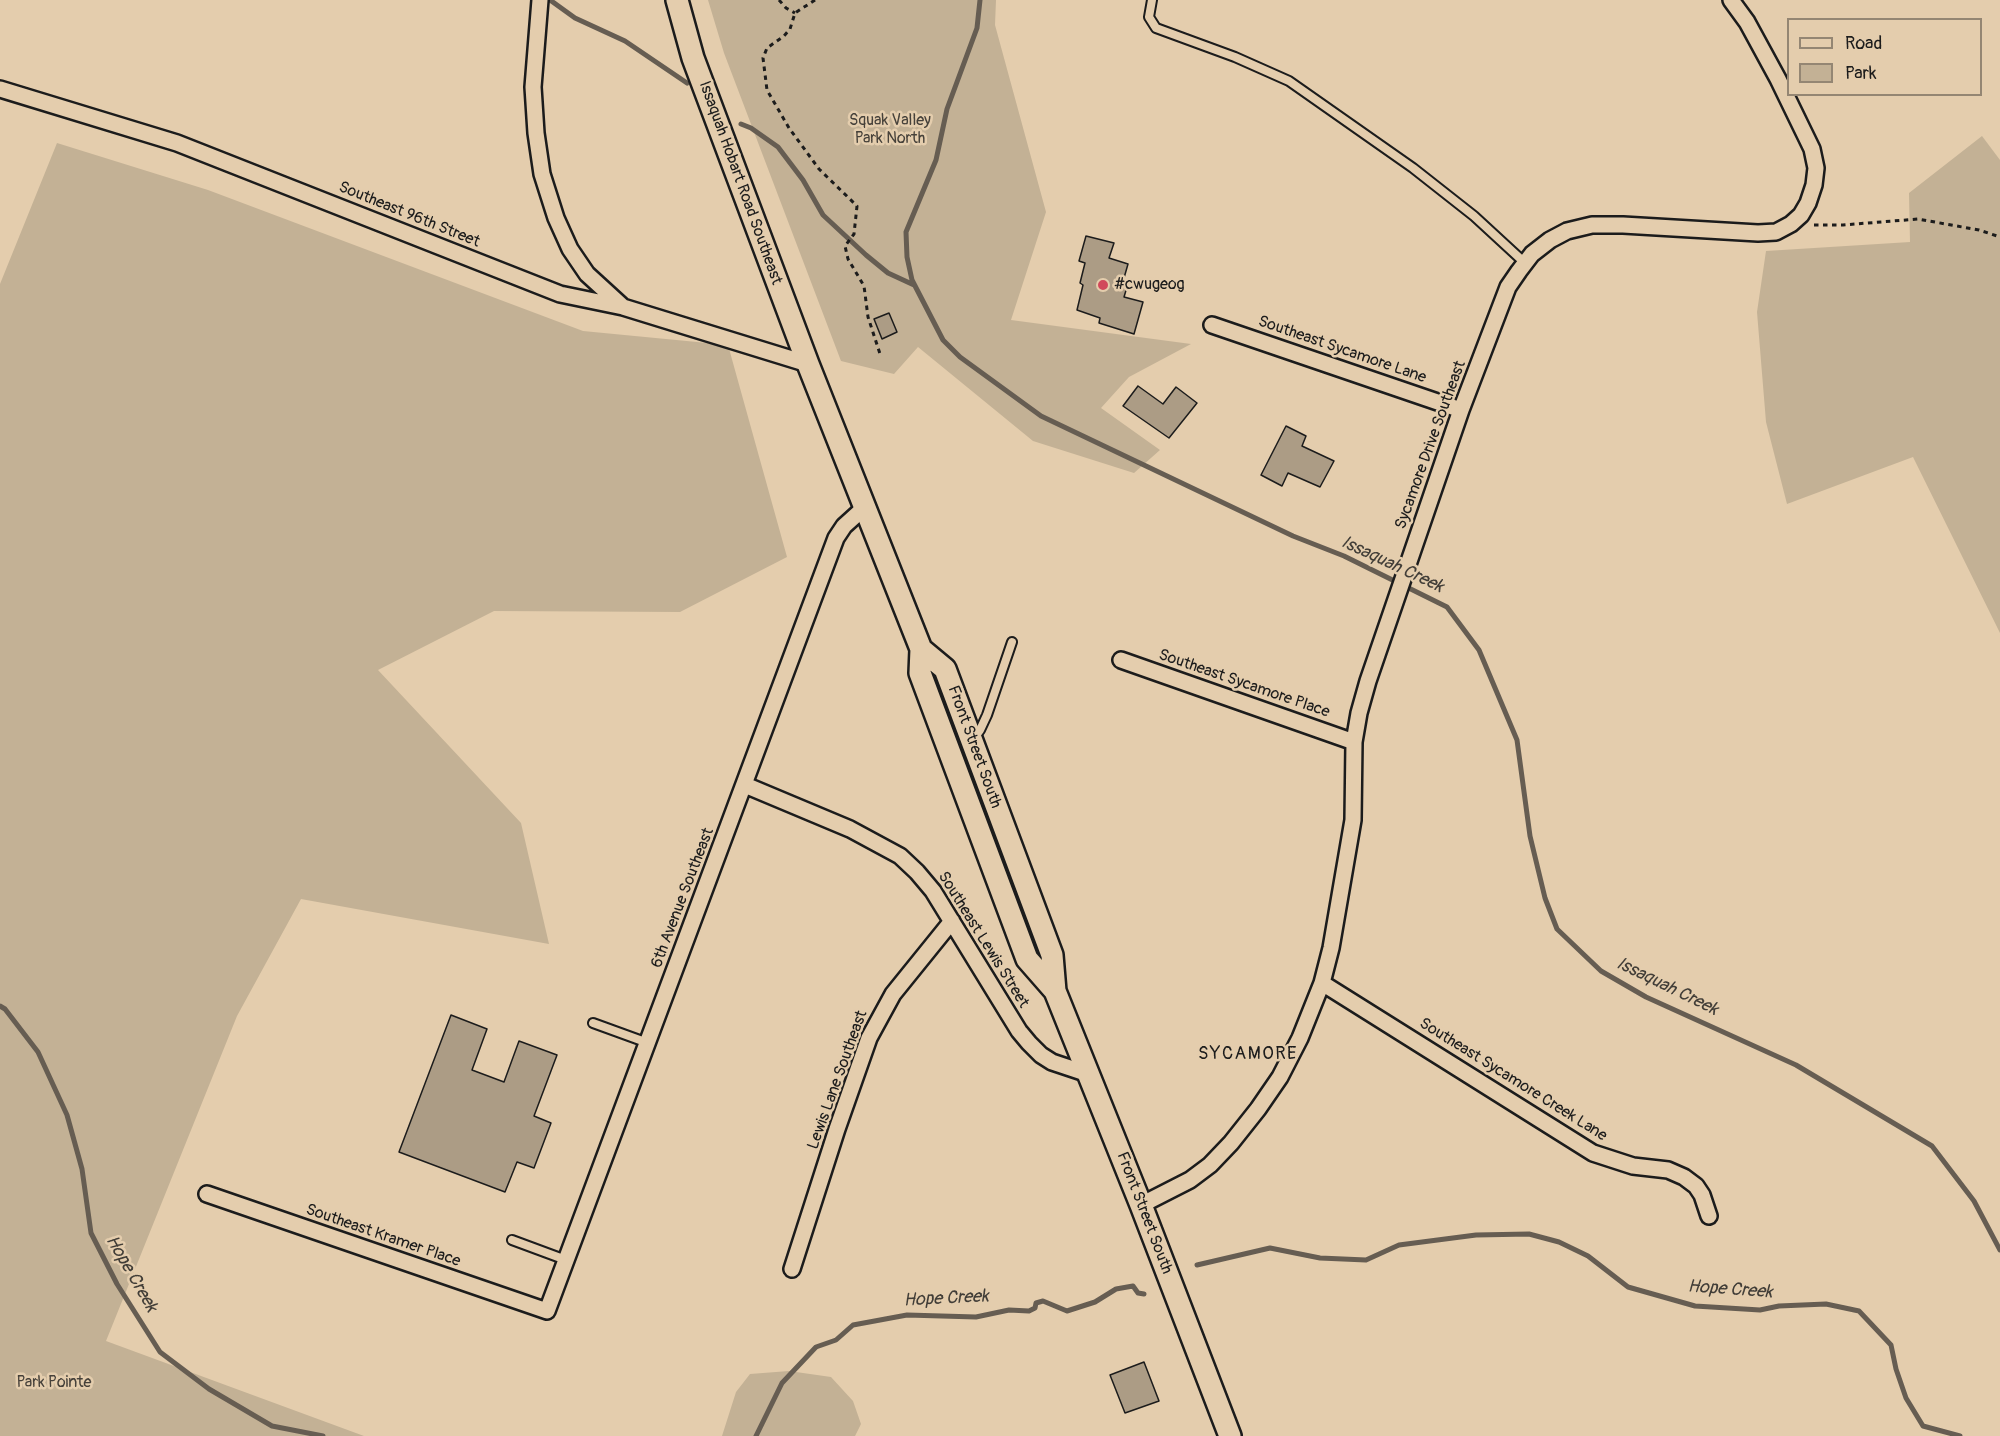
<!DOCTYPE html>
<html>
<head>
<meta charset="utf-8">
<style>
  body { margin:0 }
  #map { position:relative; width:2000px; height:1436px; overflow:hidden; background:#e4cdad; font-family:Pangolin,sans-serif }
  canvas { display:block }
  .legend { position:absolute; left:1787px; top:18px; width:195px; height:78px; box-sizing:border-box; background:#e4cdad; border:2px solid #948673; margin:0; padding:8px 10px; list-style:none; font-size:18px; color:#1c1c1c }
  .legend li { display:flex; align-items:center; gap:12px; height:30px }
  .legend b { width:30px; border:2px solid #948673 }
</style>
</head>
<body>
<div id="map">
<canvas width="2000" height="1436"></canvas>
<ul class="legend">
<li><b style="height:8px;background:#e4cdad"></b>Road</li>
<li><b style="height:16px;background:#c3b195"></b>Park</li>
</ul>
</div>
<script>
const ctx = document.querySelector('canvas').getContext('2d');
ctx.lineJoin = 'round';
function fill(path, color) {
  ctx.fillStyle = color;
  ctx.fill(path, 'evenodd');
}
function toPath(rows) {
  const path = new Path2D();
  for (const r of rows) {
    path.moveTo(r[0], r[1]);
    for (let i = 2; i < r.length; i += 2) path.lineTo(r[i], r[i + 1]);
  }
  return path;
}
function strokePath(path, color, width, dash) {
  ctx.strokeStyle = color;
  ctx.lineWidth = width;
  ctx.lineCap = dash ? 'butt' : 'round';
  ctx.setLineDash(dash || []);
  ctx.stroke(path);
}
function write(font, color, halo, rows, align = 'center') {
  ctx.font = font + ' Pangolin,sans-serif';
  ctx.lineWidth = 5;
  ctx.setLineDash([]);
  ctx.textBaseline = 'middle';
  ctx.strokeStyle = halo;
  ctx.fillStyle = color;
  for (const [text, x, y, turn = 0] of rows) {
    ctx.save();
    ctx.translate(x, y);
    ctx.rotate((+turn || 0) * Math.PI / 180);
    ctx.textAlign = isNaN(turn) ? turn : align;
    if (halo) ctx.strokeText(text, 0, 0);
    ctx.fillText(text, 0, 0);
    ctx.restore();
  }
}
const green = toPath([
  [708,0,996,0,995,25,1046,212,1011,320,1191,344,1129,377,1101,408,1160,450,1134,473,1033,441,918,347,894,374,841,361,724,53],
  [1982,136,2000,160,2000,633,1913,457,1787,504,1766,422,1757,312,1766,251,1910,242,1909,193],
  [57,143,208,190,583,331,728,345,787,557,680,612,494,611,378,670,521,823,549,944,301,899,237,1016,106,1341,364,1436,0,1436,0,284],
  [789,1371,831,1377,853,1401,861,1424,855,1436,722,1436,736,1392,750,1374]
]);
const stream = toPath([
  [550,0,575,18,625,41,687,83],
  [980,0,977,28,947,109,936,160,906,232,907,257,912,280,943,340,960,357,1041,416,1293,536,1344,556,1447,607,1479,650,1517,740,1530,836,1545,898,1557,929,1601,971,1646,997,1796,1065,1932,1146,1974,1201,2000,1250],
  [741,124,751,128,778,147,803,180,823,215,866,255,888,273,914,285],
  [0,1006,5,1009,38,1052,67,1115,82,1169,91,1233,117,1284,160,1352,209,1389,272,1426,323,1436],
  [1197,1265,1270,1248,1320,1258,1366,1260,1399,1245,1476,1235,1529,1234,1559,1242,1588,1256,1628,1287,1695,1306,1760,1310,1779,1306,1826,1304,1859,1311,1891,1345,1896,1369,1906,1398,1923,1426,1960,1436],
  [756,1436,782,1383,816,1347,836,1340,853,1325,907,1315,976,1317,1009,1310,1029,1311,1035,1308,1036,1303,1043,1301,1067,1311,1095,1302,1116,1289,1133,1286,1138,1293,1144,1294]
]);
const building = toPath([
  [1086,236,1114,243,1109,258,1128,264,1122,285,1127,287,1124,297,1143,302,1134,334,1099,323,1100,318,1077,310,1083,285,1080,283,1085,263,1079,261,1086,236],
  [889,313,897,332,882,339,874,319,889,313],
  [1138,386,1163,404,1176,387,1197,403,1169,438,1123,406,1138,386],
  [1286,426,1306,436,1302,446,1334,461,1320,487,1288,473,1282,486,1261,475,1286,426],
  [451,1015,487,1029,472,1070,504,1082,519,1041,557,1055,534,1116,551,1123,534,1168,517,1162,505,1192,399,1152,451,1015],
  [1144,1362,1159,1401,1125,1413,1110,1375,1144,1362]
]);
const path = toPath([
  [779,0,786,8,795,13],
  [815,0,795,13,790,29,784,36,767,48,763,58,767,90,789,128,819,169,857,206,854,234,845,246,848,259,864,286,868,317,881,357],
  [1814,225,1843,225,1918,219,1979,230,2000,237]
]);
const lane = toPath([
  [1152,0,1149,17,1156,28,1235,57,1289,81,1413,168,1474,216,1525,263],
  [974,738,980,730,987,715,1012,642],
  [593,1023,648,1043],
  [512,1240,566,1260]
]);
const street = toPath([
  [540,0,533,87,536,133,542,174,556,218,570,249,587,274,622,306],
  [0,89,177,143,560,294,623,307,808,364],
  [1212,325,1461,410],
  [1121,660,1354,742],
  [745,785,850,829,900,856,917,872,933,891,1019,1031,1029,1043,1041,1055,1052,1062,1088,1074],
  [1322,983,1593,1153,1633,1166,1668,1170,1684,1177,1696,1186,1702,1195,1709,1216],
  [207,1194,547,1311,836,538,844,526,865,507],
  [1141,1205,1190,1180,1210,1165,1231,1143,1258,1109,1280,1077,1300,1038,1322,983,1331,948,1353,820,1354,742,1359,713,1368,681,1461,410,1508,287,1519,271,1532,254,1550,240,1567,231,1592,225,1623,225,1758,233,1776,232,1791,224,1801,215,1808,203,1814,185,1816,168,1812,149,1778,79,1747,22,1731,0],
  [792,1269,837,1129,869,1038,893,994,952,921]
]);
const secondary = toPath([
  [677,0,693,58,808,364,921,649,920,673,1027,959,1055,991],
  [921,649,945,669,1052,955,1055,991,1141,1205,1230,1436]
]);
const markers = [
  [1103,285,6,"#d1495b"]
];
const parkNames = [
  ["Squak Valley",890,121],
  ["Park North",890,139],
  ["Park Pointe",54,1383]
];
const streetNames = [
  ["Issaquah Hobart Road Southeast",740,183,70],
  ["Southeast 96th Street",409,215,22],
  ["Southeast Sycamore Lane",1342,350,19],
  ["Sycamore Drive Southeast",1431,445,-70],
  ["Southeast Sycamore Place",1244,684,19],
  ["Front Street South",974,747,70],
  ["6th Avenue Southeast",683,898,-69],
  ["Southeast Lewis Street",983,940,58],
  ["Lewis Lane Southeast",838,1080,-70],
  ["Southeast Sycamore Creek Lane",1513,1080,32],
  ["Front Street South",1144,1213,69],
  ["Southeast Kramer Place",383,1236,19]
];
const poiNames = [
  ["#cwugeog",1115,285]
];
const waterNames = [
  ["Issaquah Creek",1392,565,25],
  ["Issaquah Creek",1667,987,26],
  ["Hope Creek",131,1274,60],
  ["Hope Creek",1730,1290,4],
  ["Hope Creek",946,1299,-3]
];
const neighbourhoodNames = [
  ["SYCAMORE",1248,1054]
];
fill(green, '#c3b195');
strokePath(stream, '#665d52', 5);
fill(building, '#ac9c85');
strokePath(building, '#1c1c1c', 1.5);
strokePath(lane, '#1c1c1c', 12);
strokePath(street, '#1c1c1c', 20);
strokePath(secondary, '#1c1c1c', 26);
strokePath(path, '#1c1c1c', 3, [4.5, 4.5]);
strokePath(lane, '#e4cdad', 8);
strokePath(street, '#e4cdad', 15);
strokePath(secondary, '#e4cdad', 21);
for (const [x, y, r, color] of markers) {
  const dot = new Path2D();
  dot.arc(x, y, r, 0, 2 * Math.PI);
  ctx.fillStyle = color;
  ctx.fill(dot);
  strokePath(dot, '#e4cdad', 2);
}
write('16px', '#46413a', '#e4cdad', parkNames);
write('16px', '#1c1c1c', '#e4cdad', streetNames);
write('16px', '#1c1c1c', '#e4cdad', poiNames, 'left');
write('italic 18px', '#413d37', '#e4cdad', waterNames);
ctx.letterSpacing = '1.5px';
write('18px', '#1c1c1c', '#e4cdad', neighbourhoodNames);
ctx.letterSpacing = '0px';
</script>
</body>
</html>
